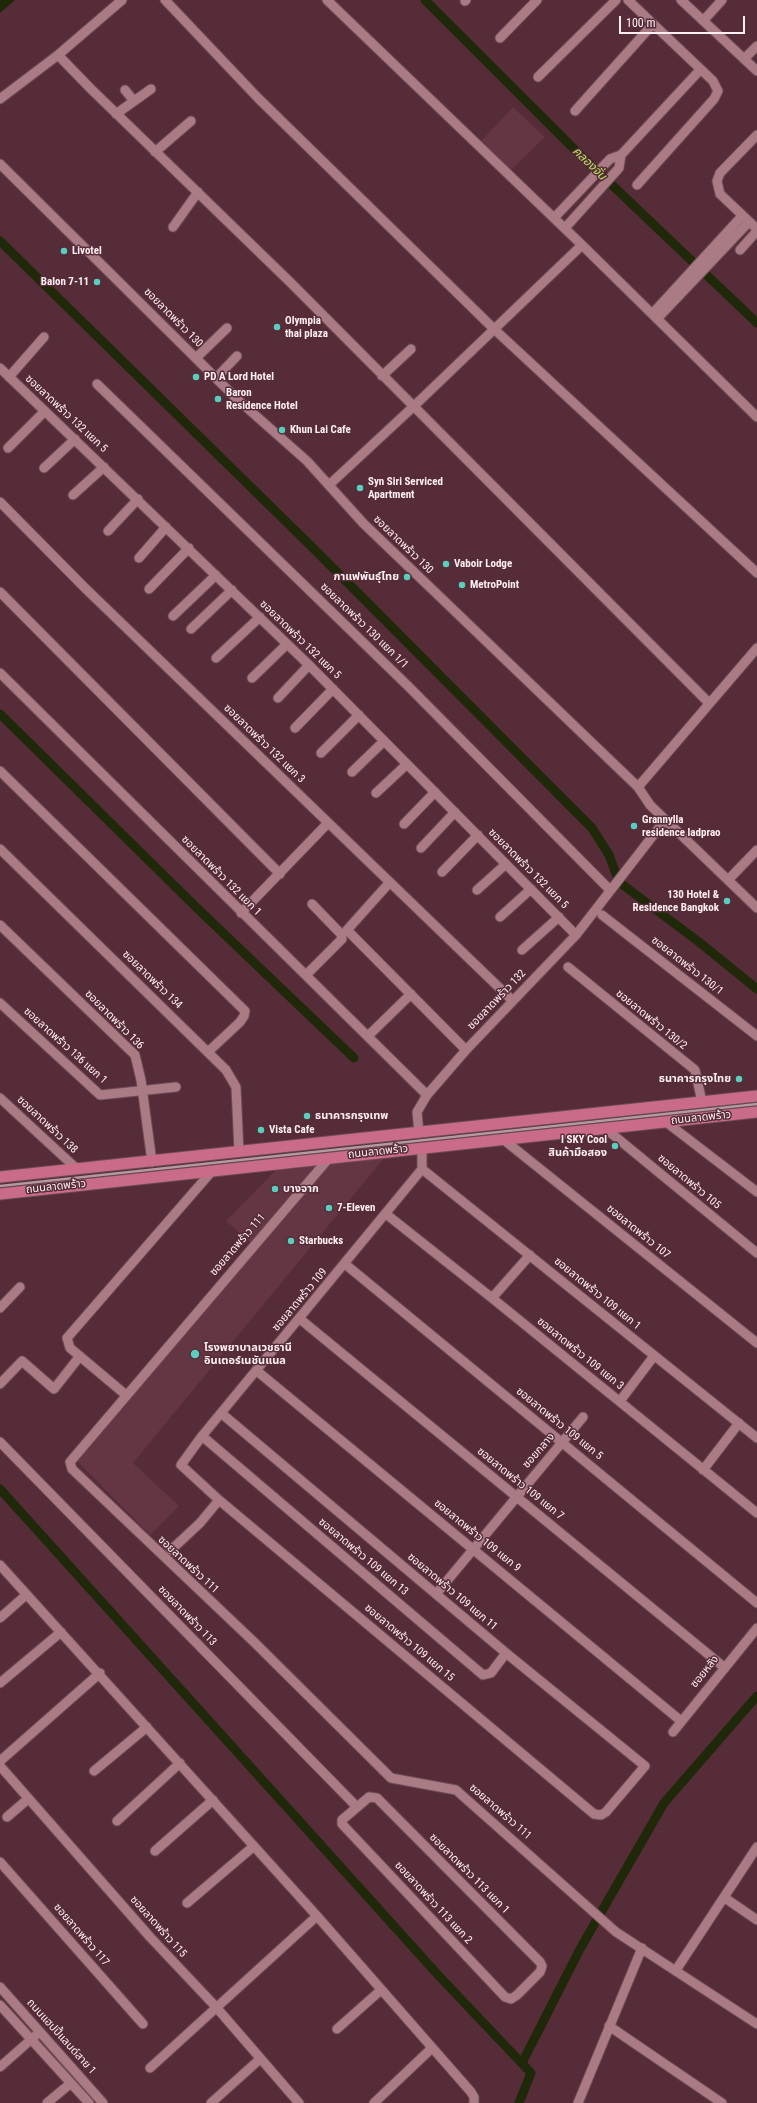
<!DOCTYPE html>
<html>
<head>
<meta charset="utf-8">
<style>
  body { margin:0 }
  #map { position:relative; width:757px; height:2103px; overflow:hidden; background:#552c37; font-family:"Roboto Condensed",sans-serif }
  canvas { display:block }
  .scale { position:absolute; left:619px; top:16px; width:126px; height:18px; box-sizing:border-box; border:2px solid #ffeef2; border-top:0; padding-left:5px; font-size:12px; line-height:14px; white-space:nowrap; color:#ffeef2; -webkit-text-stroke:3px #552c37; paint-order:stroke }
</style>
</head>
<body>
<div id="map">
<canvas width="757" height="2103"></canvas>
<div class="scale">100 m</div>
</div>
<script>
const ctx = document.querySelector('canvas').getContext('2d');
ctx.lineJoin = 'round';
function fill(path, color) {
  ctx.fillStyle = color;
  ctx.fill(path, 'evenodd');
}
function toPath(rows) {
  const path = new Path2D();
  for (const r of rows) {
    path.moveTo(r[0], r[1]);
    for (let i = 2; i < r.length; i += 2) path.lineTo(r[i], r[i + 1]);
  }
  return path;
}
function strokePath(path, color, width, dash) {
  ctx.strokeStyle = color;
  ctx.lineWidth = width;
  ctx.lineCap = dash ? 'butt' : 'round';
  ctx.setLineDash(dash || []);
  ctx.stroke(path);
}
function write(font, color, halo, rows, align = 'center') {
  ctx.font = font + ' "Roboto Condensed","Noto Sans Thai",sans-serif';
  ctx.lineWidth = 3;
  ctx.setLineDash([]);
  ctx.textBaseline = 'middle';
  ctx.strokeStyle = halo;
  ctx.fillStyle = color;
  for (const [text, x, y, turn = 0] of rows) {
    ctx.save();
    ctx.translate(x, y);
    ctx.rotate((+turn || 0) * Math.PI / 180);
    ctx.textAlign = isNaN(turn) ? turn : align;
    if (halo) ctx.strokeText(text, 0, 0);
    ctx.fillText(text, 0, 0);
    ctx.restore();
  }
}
const built = toPath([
  [513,107,545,137,511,170,481,141],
  [385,1157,133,1463,179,1506,150,1535,77,1461,257,1248,226,1221,275,1171]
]);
const water = toPath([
  [0,0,15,0,0,13]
]);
const canal = toPath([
  [425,0,570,145,757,323],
  [0,241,314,549,592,828,609,855,619,882,699,942,757,989],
  [0,714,199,910,354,1058],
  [0,1489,439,1976,531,2073,519,2103],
  [522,2063,580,1949,664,1803,757,1696]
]);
const minor = toPath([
  [165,0,258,98,494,329,757,573],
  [327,0,582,245,757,417],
  [628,0,713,81,718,91,714,99,637,185],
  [681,0,757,71],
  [465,1,466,0],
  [703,21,722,0],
  [500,38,537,0],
  [58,55,91,89,291,283,709,703],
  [744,59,757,46],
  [538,77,616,0],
  [125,90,134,101],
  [0,99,58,55,122,0],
  [575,111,653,24],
  [116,114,151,89],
  [757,135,720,173,717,181,720,194,757,229],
  [155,152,191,121],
  [621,155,700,70],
  [0,164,237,399,307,461,363,523,638,787,650,805,757,908],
  [554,218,610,159,621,155,619,168,565,228],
  [173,227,198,192],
  [740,250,757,231],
  [652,314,742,216],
  [657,319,749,222],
  [196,358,227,328],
  [0,368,309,665,576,935],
  [382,376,411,349],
  [9,377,44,337],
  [216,378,237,356],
  [97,384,409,687,610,890],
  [8,448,45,411],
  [44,468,75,439],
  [329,485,413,407,582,245],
  [73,495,104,467],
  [0,502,85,588,513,1001],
  [108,531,138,499],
  [139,558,166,527],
  [149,589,189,548],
  [0,592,280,874],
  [173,616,216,575],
  [191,629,232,590],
  [216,658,260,617],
  [0,673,427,1095],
  [252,678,287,644],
  [278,698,309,665],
  [295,728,333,689],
  [321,753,359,715],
  [0,771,245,1011,244,1016,240,1022,209,1051],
  [352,772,384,741],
  [638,787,757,648],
  [376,793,407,764],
  [404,824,435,792],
  [421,848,455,812],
  [0,849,226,1070,236,1087,239,1152],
  [442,872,478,835],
  [728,880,757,850],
  [390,882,347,930,466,1050],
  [477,890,506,864],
  [241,913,328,823],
  [602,915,757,1036],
  [500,917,531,889],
  [0,925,135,1055,141,1080,152,1162],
  [522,950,559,917],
  [568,967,695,1070,702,1102],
  [307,974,342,939,341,934,312,904],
  [0,1003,100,1095,176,1087],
  [368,1036,411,994],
  [0,1098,77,1169],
  [666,1122,757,1192],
  [606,1129,757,1253],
  [419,1133,417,1112,427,1095,466,1050,576,935,665,820],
  [504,1140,757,1343],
  [329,1158,70,1462,72,1469,254,1642,391,1778,456,1790,616,1932,757,2024],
  [422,1169,757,1438],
  [386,1214,492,1298,757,1513],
  [345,1264,757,1603],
  [492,1298,530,1255],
  [0,1308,20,1287],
  [300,1319,725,1668],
  [257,1371,681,1721],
  [0,1384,22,1361,54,1389,80,1356],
  [126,1395,70,1348,67,1338,212,1171],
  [620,1401,654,1356],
  [221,1413,506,1653,645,1766,606,1812,601,1815,594,1814,219,1500,181,1465,202,1436,422,1169,422,1148],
  [202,1436,483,1675,491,1673,506,1653],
  [0,1442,357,1807],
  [703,1470,739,1423],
  [171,1550,200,1523,219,1500],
  [0,1565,317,1916,471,2092,474,2097,474,2103],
  [436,1594,583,1417],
  [0,1618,26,1595],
  [0,1683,61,1632],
  [673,1732,757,1628],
  [0,1761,100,1673],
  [0,1766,150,1937,216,2007,299,2103],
  [94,1771,147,1727],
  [369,1797,377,1798,540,1962,542,1966,540,1972,517,1995,511,1999,505,1997,342,1824,342,1820,369,1797],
  [7,1817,28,1799],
  [117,1821,180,1763],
  [155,1851,213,1800],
  [0,1862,143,2024],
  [725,1898,757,1920],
  [187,1903,254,1846],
  [676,1970,757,1847],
  [0,1987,103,2103],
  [0,2005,89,2103],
  [609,2026,722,2103],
  [337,2029,381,1990],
  [0,2067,35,2036],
  [150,2068,317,1916],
  [47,2103,71,2083],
  [211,2103,260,2059],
  [374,2103,432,2048],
  [578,2103,642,1948]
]);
const major = toPath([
  [0,1177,757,1096],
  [0,1194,757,1112]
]);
const rail = toPath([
  [0,1186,757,1104]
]);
const markers = [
  [64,251,4,"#59cebf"],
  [97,282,4,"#59cebf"],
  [277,327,4,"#59cebf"],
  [196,377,4,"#59cebf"],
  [218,399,4,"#59cebf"],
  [282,430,4,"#59cebf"],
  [360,488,4,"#59cebf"],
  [446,564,4,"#59cebf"],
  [407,577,4,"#59cebf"],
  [462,585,4,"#59cebf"],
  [634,826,4,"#59cebf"],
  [727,901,4,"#59cebf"],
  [739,1079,4,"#59cebf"],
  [307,1116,4,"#59cebf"],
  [261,1130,4,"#59cebf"],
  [615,1146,4,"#59cebf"],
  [275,1189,4,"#59cebf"],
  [329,1208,4,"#59cebf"],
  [291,1241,4,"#59cebf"],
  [195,1354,5,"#59cebf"]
];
const poiNames = [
  ["Livotel",72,251],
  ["Balon 7-11",89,282,"right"],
  ["Olympia",285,321],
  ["thai plaza",285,334],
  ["PD A Lord Hotel",204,377],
  ["Baron",226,393],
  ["Residence Hotel",226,406],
  ["Khun Lai Cafe",290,430],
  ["Syn Siri Serviced",368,482],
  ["Apartment",368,495],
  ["Vaboir Lodge",454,564],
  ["กาแฟพันธุ์ไทย",399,577,"right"],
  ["MetroPoint",470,585],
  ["Grannylla",642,820],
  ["residence ladprao",642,833],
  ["130 Hotel &",719,895,"right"],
  ["Residence Bangkok",719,908,"right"],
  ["ธนาคารกรุงไทย",731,1079,"right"],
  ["ธนาคารกรุงเทพ",315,1116],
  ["Vista Cafe",269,1130],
  ["I SKY Cool",607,1140,"right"],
  ["สินค้ามือสอง",607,1153,"right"],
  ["บางจาก",283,1189],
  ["7-Eleven",337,1208],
  ["Starbucks",299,1241],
  ["โรงพยาบาลเวชธานี",204,1348],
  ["อินเตอร์เนชันแนล",204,1361]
];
const streetNames = [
  ["ซอยลาดพร้าว 130",173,318,45],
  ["ซอยลาดพร้าว 132 แยก 5",66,414,43],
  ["ซอยลาดพร้าว 130",403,545,44],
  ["ซอยลาดพร้าว 130 แยก 1/1",364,626,44],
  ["ซอยลาดพร้าว 132 แยก 5",300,640,44],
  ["ซอยลาดพร้าว 132 แยก 3",264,744,44],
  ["ซอยลาดพร้าว 132 แยก 5",528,869,45],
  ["ซอยลาดพร้าว 132 แยก 1",221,876,45],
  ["ซอยลาดพร้าว 130/1",687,966,38],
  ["ซอยลาดพร้าว 134",152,980,44],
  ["ซอยลาดพร้าว 132",497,1000,-46],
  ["ซอยลาดพร้าว 136",114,1020,45],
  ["ซอยลาดพร้าว 130/2",651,1020,39],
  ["ซอยลาดพร้าว 136 แยก 1",65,1046,42],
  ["ถนนลาดพร้าว",701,1118,-6],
  ["ซอยลาดพร้าว 138",47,1125,43],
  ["ถนนลาดพร้าว",378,1152,-6],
  ["ซอยลาดพร้าว 105",689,1182,40],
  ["ถนนลาดพร้าว",56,1187,-6],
  ["ซอยลาดพร้าว 107",638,1232,39],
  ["ซอยลาดพร้าว 111",238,1245,-49],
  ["ซอยลาดพร้าว 109 แยก 1",597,1294,39],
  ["ซอยลาดพร้าว 109",300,1300,-50],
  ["ซอยลาดพร้าว 109 แยก 3",580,1354,39],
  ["ซอยลาดพร้าว 109 แยก 5",559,1424,39],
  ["ซอยกลาง",539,1451,-49],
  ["ซอยลาดพร้าว 109 แยก 7",520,1484,39],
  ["ซอยลาดพร้าว 109 แยก 9",477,1536,39],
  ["ซอยลาดพร้าว 109 แยก 13",363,1557,40],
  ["ซอยลาดพร้าว 111",188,1565,43],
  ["ซอยลาดพร้าว 109 แยก 11",452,1592,40],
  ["ซอยลาดพร้าว 113",187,1616,46],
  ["ซอยลาดพร้าว 109 แยก 15",409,1643,40],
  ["ซอยหลัง",705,1672,-51],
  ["ซอยลาดพร้าว 111",500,1812,41],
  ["ซอยลาดพร้าว 113 แยก 1",469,1874,45],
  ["ซอยลาดพร้าว 113 แยก 2",433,1903,47],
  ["ซอยลาดพร้าว 115",158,1927,48],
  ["ซอยลาดพร้าว 117",81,1935,49],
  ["ถนนแฮปปี้แลนด์สาย 1",61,2037,48]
];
const waterNames = [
  ["คลองจั่น",589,164,44]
];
fill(built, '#643542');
fill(water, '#1f2809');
strokePath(canal, '#1f2809', 9);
strokePath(minor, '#6c4c55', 11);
strokePath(major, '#6c4c55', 13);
strokePath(minor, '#aa7a85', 9);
strokePath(major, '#ca6c87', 11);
strokePath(rail, '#b499a0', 2.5);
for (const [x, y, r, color] of markers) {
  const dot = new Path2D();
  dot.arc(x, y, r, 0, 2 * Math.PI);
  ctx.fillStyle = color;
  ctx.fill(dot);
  strokePath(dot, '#552c37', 1.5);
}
write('bold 11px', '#ffeef2', '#552c37', poiNames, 'left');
write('11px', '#ffeef2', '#552c37', streetNames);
write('italic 12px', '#bae162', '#552c37', waterNames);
</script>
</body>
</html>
